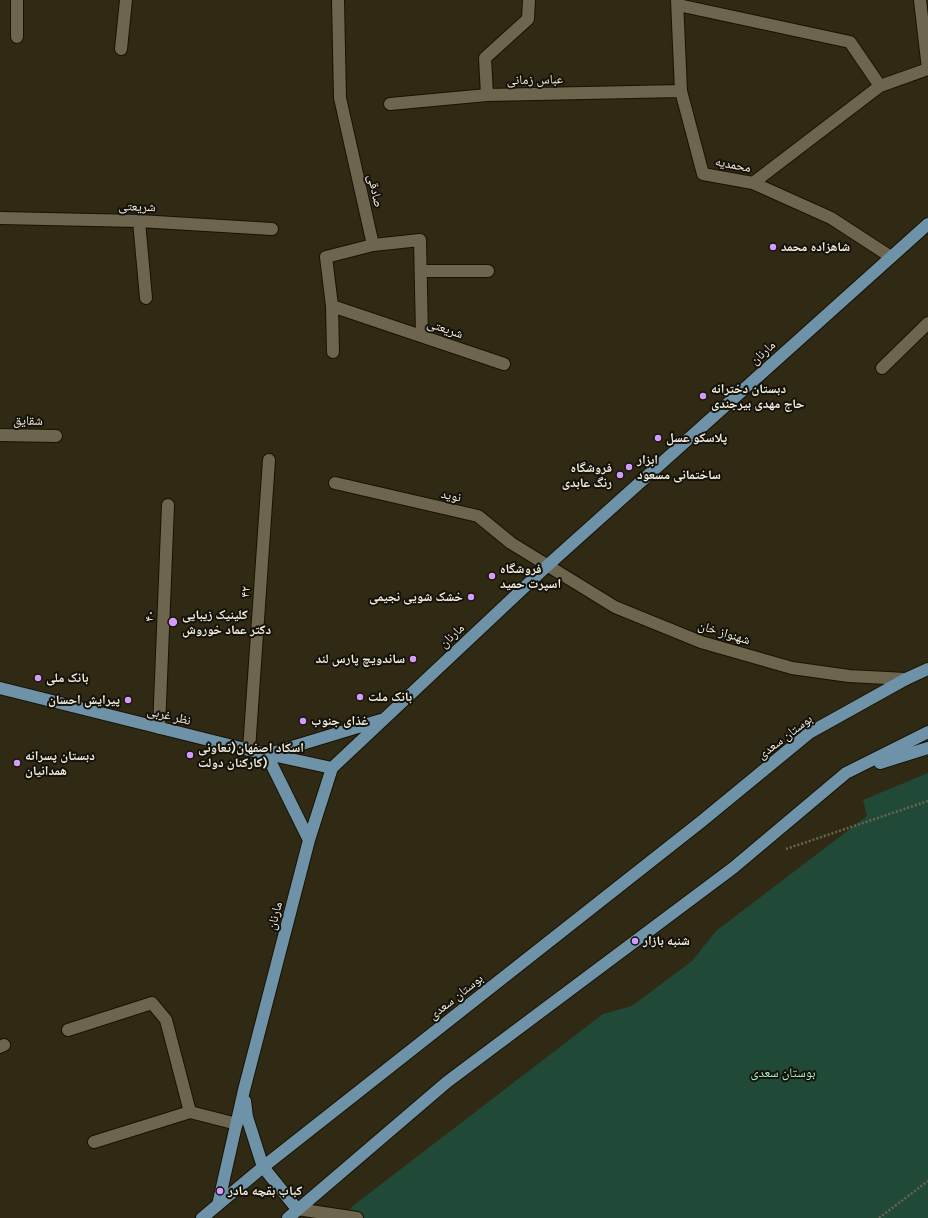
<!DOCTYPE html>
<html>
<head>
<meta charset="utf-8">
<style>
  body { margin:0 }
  canvas { display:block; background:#302913 }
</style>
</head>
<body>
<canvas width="928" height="1218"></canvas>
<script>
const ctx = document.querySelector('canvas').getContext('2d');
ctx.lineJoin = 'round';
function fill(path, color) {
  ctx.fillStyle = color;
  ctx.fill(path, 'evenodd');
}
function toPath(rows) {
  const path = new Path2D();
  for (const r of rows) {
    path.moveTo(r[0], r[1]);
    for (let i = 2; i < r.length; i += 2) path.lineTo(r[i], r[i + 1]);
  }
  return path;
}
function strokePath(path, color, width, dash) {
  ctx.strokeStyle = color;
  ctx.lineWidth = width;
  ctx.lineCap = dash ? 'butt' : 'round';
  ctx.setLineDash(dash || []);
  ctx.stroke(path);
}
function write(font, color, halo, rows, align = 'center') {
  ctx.font = font + ' Karla,"Noto Naskh Arabic",sans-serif';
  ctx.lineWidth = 4;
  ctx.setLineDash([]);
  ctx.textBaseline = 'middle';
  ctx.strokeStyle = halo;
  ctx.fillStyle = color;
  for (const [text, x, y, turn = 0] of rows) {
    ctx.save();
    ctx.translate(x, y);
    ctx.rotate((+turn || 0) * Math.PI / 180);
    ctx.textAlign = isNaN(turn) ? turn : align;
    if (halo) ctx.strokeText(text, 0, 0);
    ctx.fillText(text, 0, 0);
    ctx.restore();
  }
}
const green = toPath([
  [928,773,928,1218,341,1218,354,1205,603,1014,632,1006,692,961,716,931,867,816,863,800]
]);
const path = toPath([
  [786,849,928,801],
  [879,1218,928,1181]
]);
const minor = toPath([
  [338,0,340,98,373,245,420,240,422,336],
  [677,0,681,91,703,174,753,183,831,218,891,257],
  [920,0,928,69],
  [678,5,850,42,880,86],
  [17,37,17,0],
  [121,49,126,0],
  [487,95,485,58,528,19,529,0],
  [390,104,487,95,681,91],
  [753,183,880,86,928,69],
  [0,218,139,221,272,229],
  [139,221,146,298],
  [421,271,488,271],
  [332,306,504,364],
  [333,352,332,306,326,257,373,245],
  [882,368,928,323],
  [0,435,56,436],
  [335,483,478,516,511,543,615,607,701,642,792,668,849,676,906,679],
  [159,728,168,505],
  [249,750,269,460],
  [68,1030,152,1003,166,1020,190,1112],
  [0,1047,4,1045],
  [94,1142,190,1112,237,1124],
  [297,1209,357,1218]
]);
const major = toPath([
  [0,688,249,750,332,768],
  [269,754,381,720],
  [267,755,309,840],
  [880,763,928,748],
  [245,1101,247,1117,263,1167,297,1209],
  [218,1205,244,1090,309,840,332,768,548,565,928,224],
  [202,1218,263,1167,702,821,809,733,906,679,928,669],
  [288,1218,447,1082,733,868,846,773,928,732]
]);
const markers = [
  [773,247,4,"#d39cfc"],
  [703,396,4,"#d39cfc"],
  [658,438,4,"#d39cfc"],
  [629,467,4,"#d39cfc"],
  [620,475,4,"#d39cfc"],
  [492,576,4,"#d39cfc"],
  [471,597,4,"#d39cfc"],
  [173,622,5,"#d39cfc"],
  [413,659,4,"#d39cfc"],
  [38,678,4,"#d39cfc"],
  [360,697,4,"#d39cfc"],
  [128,700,4,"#d39cfc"],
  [303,721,4,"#d39cfc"],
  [190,755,4,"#d39cfc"],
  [17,763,4,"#d39cfc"],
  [635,941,4,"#d39cfc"],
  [220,1191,4,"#d39cfc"]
];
const streetNames = [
  ["عباس زمانی",535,80,-1],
  ["محمدیه",733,165,11],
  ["صادقی",375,191,77],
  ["شریعتی",137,207,2],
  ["شریعتی",445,329,19],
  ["مارنان",763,353,-42],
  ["شقایق",28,421,1],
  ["نوید",451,496,12],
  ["۴۲",246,592,-86],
  ["۴۰",150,616,-88],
  ["شهنواز خان",724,633,17],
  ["مارنان",452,636,-43],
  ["نظر غربی",169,716,14],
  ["بوستان سعدی",785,737,-37],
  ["مارنان",275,916,-76],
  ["بوستان سعدی",456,997,-38]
];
const poiNames = [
  ["شاهزاده محمد",781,247],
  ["دبستان دخترانه",711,389],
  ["حاج مهدی بیرجندی",711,404],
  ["پلاسکو عسل",666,438],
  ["ابزار",637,460],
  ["ساختمانی مسعود",637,475],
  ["فروشگاه",612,468,"right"],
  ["رنگ عابدی",612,483,"right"],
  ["فروشگاه",500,569],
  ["اسپرت حمید",500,584],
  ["خشک شویی نجیمی",463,597,"right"],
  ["کلینیک زیبایی",182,615],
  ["دکتر عماد خوروش",182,630],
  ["ساندویچ پارس لند",405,659,"right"],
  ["بانک ملی",46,678],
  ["بانک ملت",368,697],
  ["پیرایش احسان",120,700,"right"],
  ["غذای جنوب",311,721],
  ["اسکاد اصفهان(تعاونی",198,748],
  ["کارکنان دولت)",198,763],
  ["دبستان پسرانه",25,756],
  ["همدانیان",25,771],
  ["شنبه بازار",643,941],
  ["کباب بقچه مادر",228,1191]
];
const parkNames = [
  ["بوستان سعدی",783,1073]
];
fill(green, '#214937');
strokePath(minor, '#181200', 14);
strokePath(major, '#181200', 14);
strokePath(path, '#6a6451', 2.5, [2, 2]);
strokePath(minor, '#6d654e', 12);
strokePath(major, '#6e93a8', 12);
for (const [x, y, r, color] of markers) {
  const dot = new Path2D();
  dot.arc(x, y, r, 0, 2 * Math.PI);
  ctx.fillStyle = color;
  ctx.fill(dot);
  strokePath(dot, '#151209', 1.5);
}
write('13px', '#f2eee1', '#151209', streetNames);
write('bold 13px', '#f2eee1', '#151209', poiNames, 'left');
write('13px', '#a8f2cd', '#151209', parkNames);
</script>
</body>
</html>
